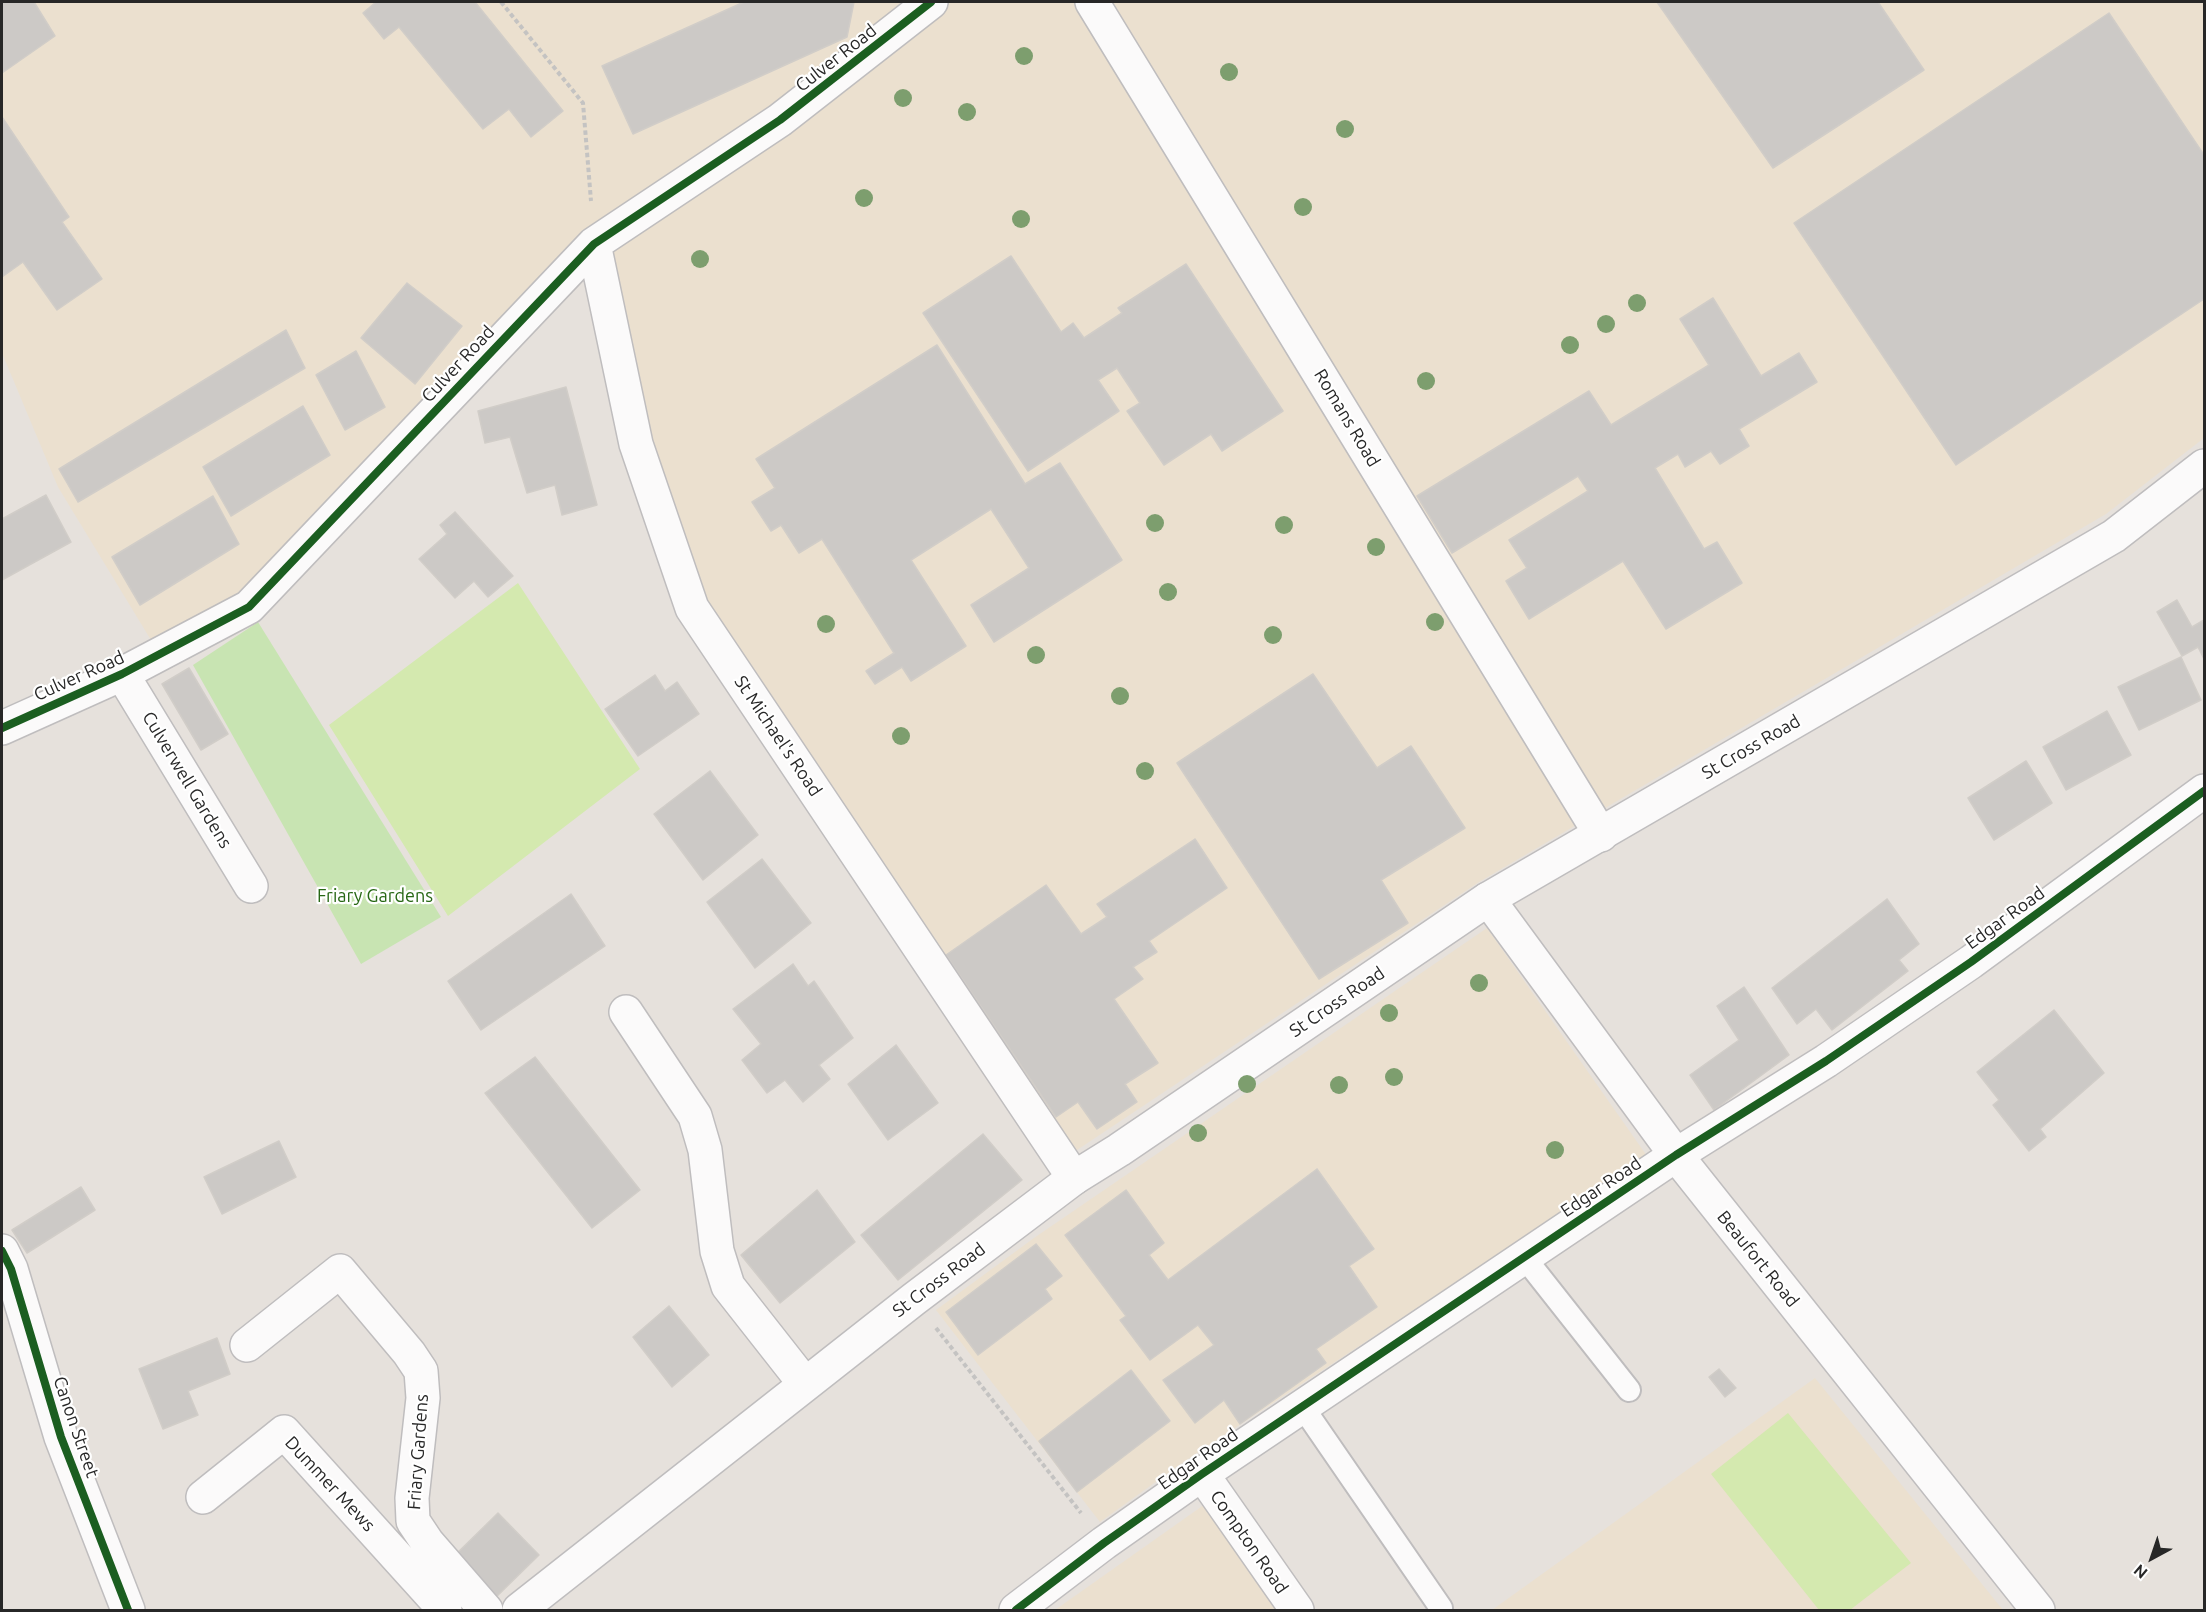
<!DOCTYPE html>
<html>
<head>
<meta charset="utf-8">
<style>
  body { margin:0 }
  #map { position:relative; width:2206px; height:1612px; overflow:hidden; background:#e6e1dc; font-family:Ubuntu,sans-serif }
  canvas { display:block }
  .frame { position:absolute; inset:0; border:3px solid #272727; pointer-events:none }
  .north { position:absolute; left:2122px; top:1528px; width:60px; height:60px; -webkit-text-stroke:4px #fff; paint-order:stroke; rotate:220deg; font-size:16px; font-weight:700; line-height:24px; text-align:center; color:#272727 }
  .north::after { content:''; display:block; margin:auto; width:21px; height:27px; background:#272727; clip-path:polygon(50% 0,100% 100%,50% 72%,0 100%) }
</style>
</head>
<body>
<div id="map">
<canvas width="2206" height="1612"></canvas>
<div class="frame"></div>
<div class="north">N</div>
</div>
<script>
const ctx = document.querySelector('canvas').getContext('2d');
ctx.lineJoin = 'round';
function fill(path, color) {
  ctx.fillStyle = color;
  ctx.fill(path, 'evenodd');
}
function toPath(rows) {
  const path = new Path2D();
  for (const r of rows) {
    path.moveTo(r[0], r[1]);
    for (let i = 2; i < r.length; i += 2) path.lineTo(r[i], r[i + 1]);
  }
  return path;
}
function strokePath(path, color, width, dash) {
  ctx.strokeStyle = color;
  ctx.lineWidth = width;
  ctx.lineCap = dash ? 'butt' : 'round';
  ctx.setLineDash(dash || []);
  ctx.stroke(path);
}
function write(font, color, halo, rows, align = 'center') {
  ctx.font = font + ' Ubuntu,sans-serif';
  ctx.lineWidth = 4.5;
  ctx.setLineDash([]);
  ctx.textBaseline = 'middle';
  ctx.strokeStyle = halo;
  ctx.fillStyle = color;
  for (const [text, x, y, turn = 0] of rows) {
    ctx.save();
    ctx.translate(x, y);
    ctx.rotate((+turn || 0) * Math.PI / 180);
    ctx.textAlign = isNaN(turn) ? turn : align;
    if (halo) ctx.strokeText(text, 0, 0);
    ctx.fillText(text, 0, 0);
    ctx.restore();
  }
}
const education = toPath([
  [2,2,2204,2,2204,438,2106,514,1479,882,1071,1154,705,601,648,439,606,225,246,598,157,650,58,487,2,353],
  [1487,928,1647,1156,1182,1463,1100,1522,936,1310,1034,1238],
  [1815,1378,2003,1610,1492,1610],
  [1208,1502,1282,1610,1055,1610]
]);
const green = toPath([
  [258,622,441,917,361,964,193,665]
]);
const pitch = toPath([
  [518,583,640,769,448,916,329,725],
  [1788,1413,1911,1563,1850,1610,1819,1610,1711,1474]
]);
const building = toPath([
  [2,2,34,2,55,36,2,73,2,2],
  [376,2,475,2,563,111,531,137,509,109,483,129,399,27,384,39,363,13,376,2],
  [744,2,854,2,847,37,633,134,602,66,744,2],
  [1657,2,1878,2,1924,70,1773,168,1657,2],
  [2109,13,2204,155,2204,299,1956,465,1794,223,2109,13],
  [2,117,69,217,62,222,102,279,57,310,23,262,2,277,2,117],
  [1011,256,1061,332,1073,323,1084,338,1122,313,1118,308,1186,264,1283,411,1222,451,1211,434,1164,465,1127,411,1140,403,1117,368,1098,380,1119,411,1028,471,923,313,1011,256],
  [407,283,462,326,415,384,361,338,407,283],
  [1713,298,1761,376,1799,353,1817,382,1739,429,1749,446,1720,464,1711,451,1685,467,1678,454,1655,468,1704,549,1717,542,1742,583,1666,629,1623,561,1529,619,1506,581,1527,568,1509,540,1588,491,1578,476,1452,553,1417,496,1589,391,1611,425,1709,365,1680,319,1713,298],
  [286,330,305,368,78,502,59,469,286,330],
  [937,345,1025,484,1060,463,1122,560,994,642,971,605,1029,568,991,509,911,560,966,646,911,681,902,667,875,684,866,671,894,653,822,539,799,553,781,525,771,531,752,502,775,488,756,459,937,345],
  [356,351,385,407,345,430,316,375,356,351],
  [566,387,597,505,562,515,555,485,527,493,510,437,485,443,478,411,566,387],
  [303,406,330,455,231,516,203,467,303,406],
  [46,495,71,542,2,580,2,519,46,495],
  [213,496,239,544,140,605,112,557,213,496],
  [455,512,513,576,488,597,474,581,455,598,419,559,447,534,440,525,455,512],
  [2177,600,2192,627,2204,620,2204,659,2198,647,2182,656,2157,612,2177,600],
  [2181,657,2201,700,2139,730,2118,687,2181,657],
  [189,668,228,734,201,750,162,684,189,668],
  [1313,674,1377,768,1411,746,1465,828,1381,880,1408,923,1319,979,1177,763,1313,674],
  [655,675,665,691,677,682,699,714,638,756,605,709,655,675],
  [2107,711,2131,755,2066,790,2043,747,2107,711],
  [2026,761,2052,803,1994,840,1968,798,2026,761],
  [710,771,758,835,703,880,654,814,710,771],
  [1195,839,1227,888,1149,941,1157,952,1133,967,1143,979,1114,999,1158,1063,1125,1084,1137,1102,1097,1129,1078,1102,1056,1117,946,955,1046,885,1081,934,1107,917,1097,904,1195,839],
  [762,859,811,923,755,968,707,902,762,859],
  [571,894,605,946,481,1030,448,981,571,894],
  [1887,899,1919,944,1899,960,1908,971,1832,1030,1816,1009,1797,1024,1772,988,1887,899],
  [793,964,808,986,814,981,853,1038,819,1065,830,1079,803,1102,785,1080,767,1093,742,1060,761,1044,733,1009,793,964],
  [1744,987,1789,1055,1714,1110,1690,1075,1739,1040,1717,1006,1744,987],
  [2054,1010,2104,1073,2040,1129,2046,1137,2029,1151,1993,1105,1999,1100,1977,1072,2054,1010],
  [896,1045,938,1103,888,1140,848,1084,896,1045],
  [535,1057,640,1190,592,1228,485,1093,535,1057],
  [983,1134,1022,1180,898,1280,861,1235,983,1134],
  [279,1141,296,1177,222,1214,204,1177,279,1141],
  [1317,1169,1374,1249,1349,1266,1377,1307,1316,1349,1326,1363,1240,1424,1224,1400,1195,1423,1163,1380,1214,1345,1198,1325,1150,1360,1120,1320,1126,1316,1065,1235,1126,1190,1164,1243,1149,1255,1168,1280,1317,1169],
  [81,1187,95,1210,27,1253,12,1230,81,1187],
  [817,1190,855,1242,780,1303,741,1255,817,1190],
  [1036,1244,1062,1276,1045,1289,1052,1299,978,1355,946,1312,1036,1244],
  [669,1306,709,1355,672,1387,633,1337,669,1306],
  [217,1338,230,1374,188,1391,198,1415,163,1429,139,1369,217,1338],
  [1719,1369,1736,1388,1725,1397,1709,1377,1719,1369],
  [1131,1370,1170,1421,1077,1492,1039,1441,1131,1370],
  [498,1513,539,1555,491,1602,450,1560,498,1513]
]);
const path = toPath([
  [501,2,583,103,591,201],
  [936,1328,1081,1513]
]);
const service = toPath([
  [1524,1257,1629,1390],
  [1302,1406,1441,1608]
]);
const minor = toPath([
  [1092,2,1601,835],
  [594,244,636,444,692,608,1074,1178],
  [122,674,251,886],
  [2,728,122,674,249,607,594,244,780,120,931,2],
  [1488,899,1676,1155,2038,1610],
  [626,1012,695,1116,705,1150,717,1251,728,1286,805,1384],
  [2,1251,11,1269,61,1437,128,1610],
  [247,1345,340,1271,409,1353,421,1371,423,1398,412,1498,413,1521,427,1542,486,1610],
  [1202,1474,1297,1610],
  [203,1497,284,1432,445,1610],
  [1016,1610,1104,1543,1202,1474,1676,1155,1826,1061,1971,962,2204,791]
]);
const secondary = toPath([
  [519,1610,914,1299,1074,1178,1119,1150,1488,899,2114,536,2204,466]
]);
const cycleway = toPath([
  [2,728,122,674,249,607,594,244,780,120,931,2],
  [2,1251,11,1269,61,1437,128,1610],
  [1016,1610,1104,1543,1202,1474,1676,1155,1826,1061,1971,962,2204,791]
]);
const trees = [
  [1024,56],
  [1229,72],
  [903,98],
  [967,112],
  [1345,129],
  [864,198],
  [1303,207],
  [1021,219],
  [700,259],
  [1637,303],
  [1606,324],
  [1570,345],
  [1426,381],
  [1155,523],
  [1284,525],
  [1376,547],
  [1168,592],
  [1435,622],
  [826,624],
  [1273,635],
  [1036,655],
  [1120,696],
  [901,736],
  [1145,771],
  [1479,983],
  [1389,1013],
  [1394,1077],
  [1247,1084],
  [1339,1085],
  [1198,1133],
  [1555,1150]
];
const streetNames = [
  ["Culver Road",836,58,-38],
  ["Culver Road",458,364,-47],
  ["Romans Road",1347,418,59],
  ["Culver Road",79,676,-24],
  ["St Michael's Road",778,736,56],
  ["St Cross Road",1751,747,-30],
  ["Culverwell Gardens",187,780,59],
  ["Edgar Road",2005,918,-36],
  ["St Cross Road",1337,1002,-34],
  ["Edgar Road",1601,1187,-34],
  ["Beaufort Road",1758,1259,51],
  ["St Cross Road",939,1280,-37],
  ["Canon Street",76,1427,71],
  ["Friary Gardens",418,1452,-86],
  ["Edgar Road",1198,1459,-35],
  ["Dummer Mews",330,1484,47],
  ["Compton Road",1249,1542,55]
];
const parkNames = [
  ["Friary Gardens",375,896]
];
fill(education, '#ebe0cf');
fill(green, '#c8e4b2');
fill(pitch, '#d4e9af');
fill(building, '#ccc9c6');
strokePath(building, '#d1cdc8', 1.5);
strokePath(service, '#bfbdbe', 26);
strokePath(minor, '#bfbdbe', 36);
strokePath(secondary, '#bfbdbe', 36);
strokePath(path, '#c4c3c2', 4, [4.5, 3]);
strokePath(service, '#fbfafa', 22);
strokePath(minor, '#fbfafa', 33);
strokePath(secondary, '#fbfafa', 33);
strokePath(cycleway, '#1b5e20', 8);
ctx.fillStyle = '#7d9e6e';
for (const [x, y] of trees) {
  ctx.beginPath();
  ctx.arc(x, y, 9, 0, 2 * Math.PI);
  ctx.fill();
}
write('18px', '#272727', '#fff', streetNames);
write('18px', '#276714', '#fff', parkNames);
</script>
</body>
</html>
